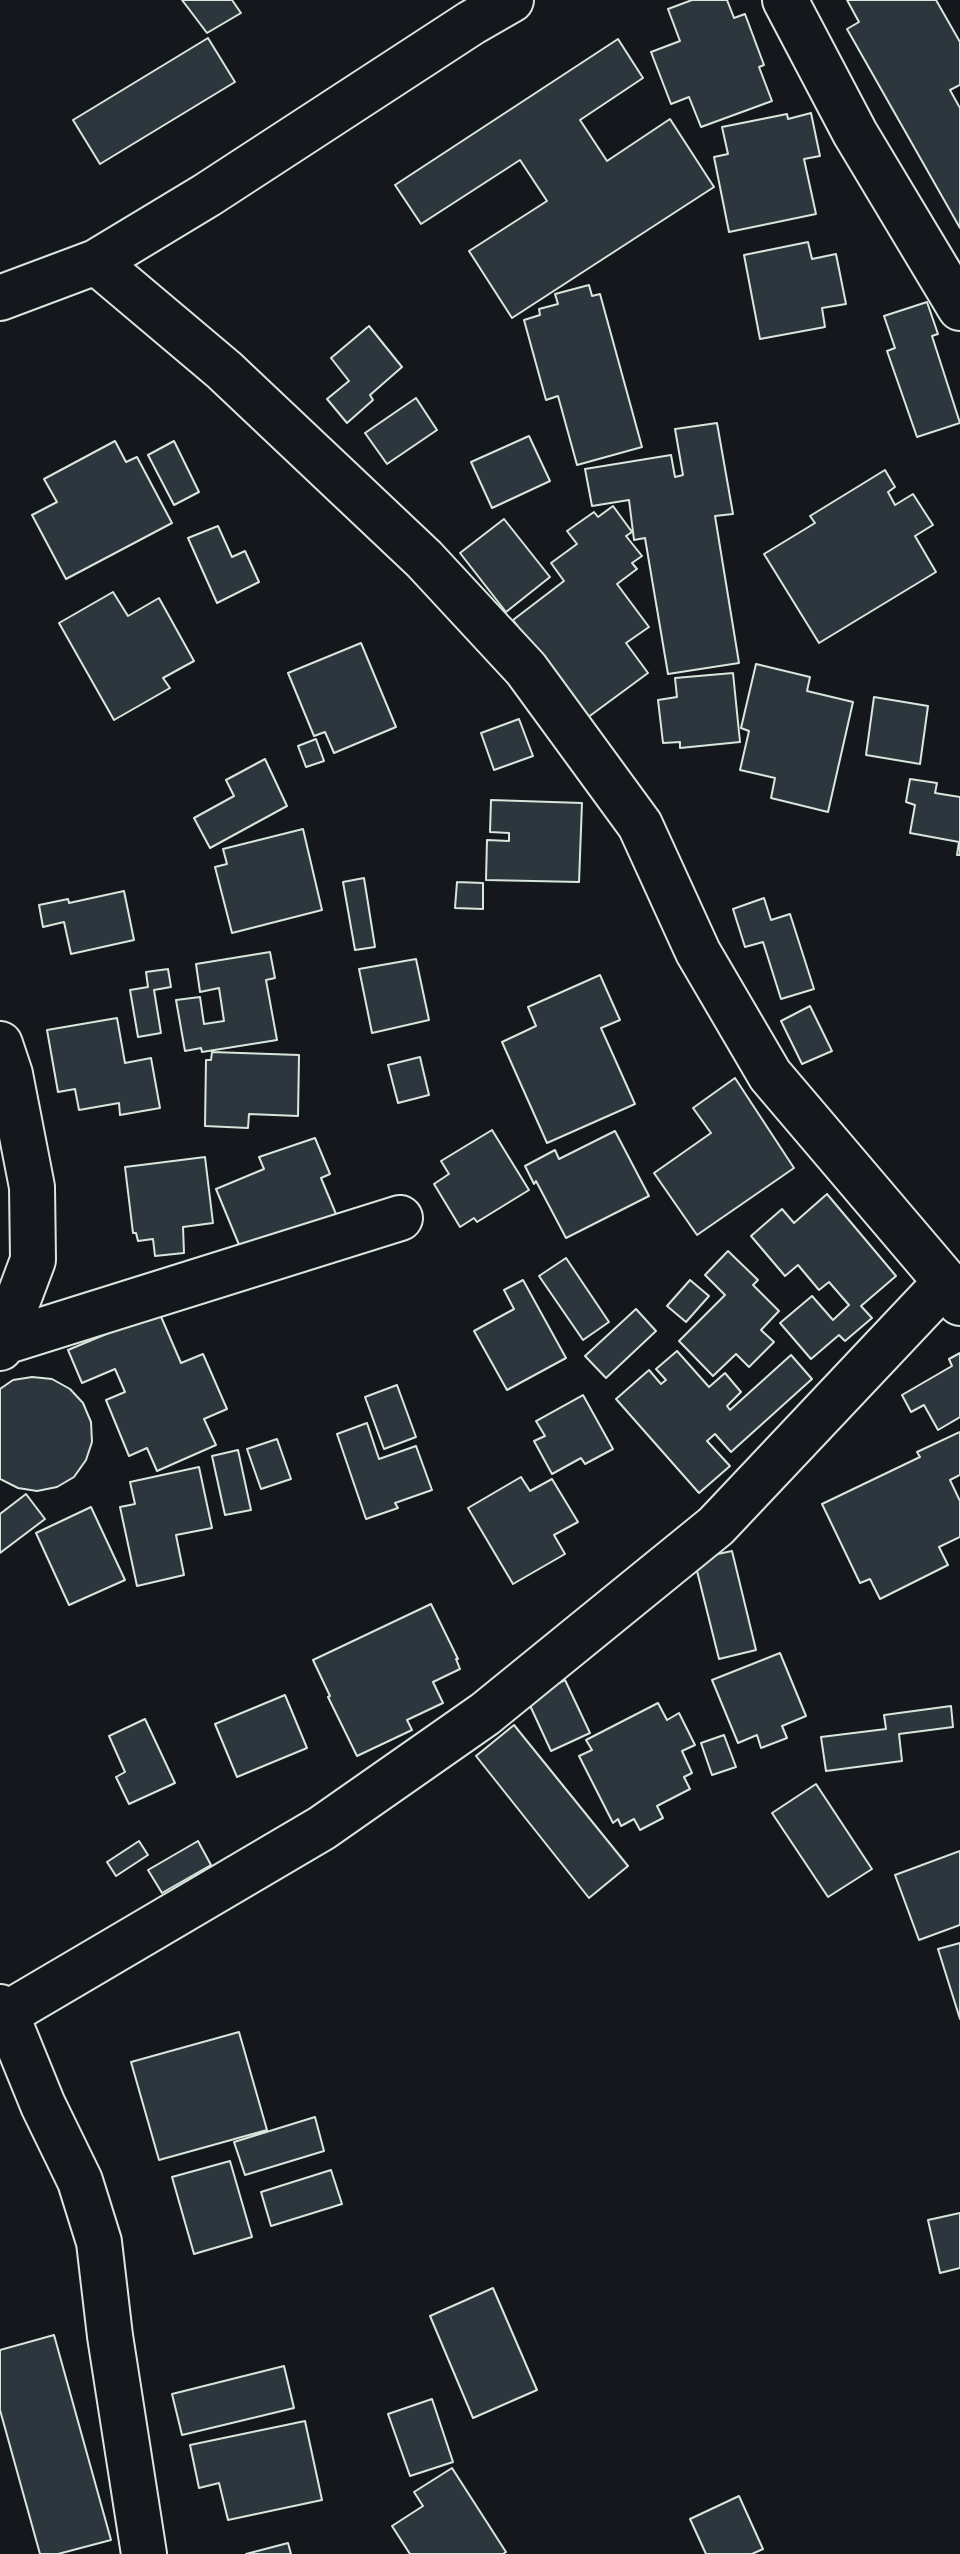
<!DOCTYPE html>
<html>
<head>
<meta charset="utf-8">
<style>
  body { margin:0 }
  canvas { display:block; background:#14181c }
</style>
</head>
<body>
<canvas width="960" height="2554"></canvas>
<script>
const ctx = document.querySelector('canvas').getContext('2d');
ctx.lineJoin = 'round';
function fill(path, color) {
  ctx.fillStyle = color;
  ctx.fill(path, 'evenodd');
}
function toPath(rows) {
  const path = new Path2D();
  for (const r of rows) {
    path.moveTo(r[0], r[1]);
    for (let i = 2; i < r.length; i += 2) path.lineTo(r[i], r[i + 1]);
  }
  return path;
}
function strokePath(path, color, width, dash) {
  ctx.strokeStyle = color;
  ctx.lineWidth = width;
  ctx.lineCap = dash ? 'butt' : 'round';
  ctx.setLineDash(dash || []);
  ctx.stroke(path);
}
const building = toPath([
  [182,0,232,0,241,13,207,33,182,0],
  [692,0,727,0,734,18,745,14,764,65,759,67,772,101,701,127,689,97,671,104,651,52,680,41,668,9,692,0],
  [847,0,936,0,960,42,960,85,950,90,960,108,960,228,847,29,859,22,847,0],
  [208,38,235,82,100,164,73,120,208,38],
  [618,39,643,78,580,120,607,161,670,119,714,187,512,318,469,251,547,201,520,160,421,224,395,185,618,39],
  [811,113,820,156,804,159,816,214,729,232,714,157,728,154,722,127,787,114,788,119,811,113],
  [808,242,812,259,836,254,846,304,822,308,825,327,760,339,744,255,808,242],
  [589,285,592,296,600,294,642,447,577,465,558,396,546,400,524,320,540,315,539,309,558,304,555,294,589,285],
  [927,302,938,334,932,336,960,423,917,437,887,351,895,348,884,316,927,302],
  [369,326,402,367,370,395,373,400,347,423,327,399,349,381,331,358,369,326],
  [416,398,437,430,387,464,365,433,416,398],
  [717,423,733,514,715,516,739,663,668,674,645,538,634,540,629,500,592,506,585,469,671,455,675,477,683,475,675,429,717,423],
  [529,436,550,481,492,508,471,462,529,436],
  [115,441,126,462,137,457,172,523,66,579,32,515,57,502,44,479,115,441],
  [174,441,199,492,174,505,148,455,174,441],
  [885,470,895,487,888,492,895,505,913,494,933,525,915,536,936,572,819,643,764,554,815,523,810,516,885,470],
  [613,506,632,532,626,536,642,556,632,563,637,569,617,584,649,627,626,643,648,673,587,718,513,620,564,581,551,563,577,544,567,531,594,512,598,517,613,506],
  [504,519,550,577,506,612,460,553,504,519],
  [218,526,232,557,245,551,259,582,217,603,188,538,218,526],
  [113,592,128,616,159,598,194,661,163,678,170,688,114,720,59,623,113,592],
  [361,643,396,727,334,753,325,732,314,736,288,673,361,643],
  [756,664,810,677,807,691,853,702,828,812,771,798,775,778,740,770,749,731,741,728,756,664],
  [733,673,740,742,680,748,680,742,663,743,658,700,677,697,675,678,733,673],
  [874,697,928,706,920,764,866,755,874,697],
  [519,719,533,756,494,770,481,733,519,719],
  [316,739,324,761,306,767,298,746,316,739],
  [265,759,287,806,210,848,194,818,234,796,226,780,265,759],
  [910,779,937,783,935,793,960,797,960,855,957,855,959,842,910,833,915,805,906,802,910,779],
  [491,800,582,803,579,882,486,880,487,840,509,841,509,833,490,832,491,800],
  [303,829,322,910,232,933,215,867,227,864,223,849,303,829],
  [364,878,375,947,355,950,343,882,364,878],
  [457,882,483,883,483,909,455,908,457,882],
  [124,891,134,940,71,954,64,922,43,927,39,905,68,899,69,903,124,891],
  [764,898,771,920,790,914,814,989,781,999,763,942,745,947,733,909,764,898],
  [270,952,275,978,266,980,277,1040,202,1052,201,1048,185,1051,176,1000,200,997,204,1024,224,1021,219,988,200,992,196,964,270,952],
  [416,959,429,1020,372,1033,359,969,416,959],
  [168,969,171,987,154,990,161,1033,138,1037,130,990,148,987,146,972,168,969],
  [600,975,620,1020,601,1028,635,1104,547,1143,502,1042,536,1026,528,1007,600,975],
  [810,1006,832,1051,802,1064,781,1021,810,1006],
  [117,1018,125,1063,151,1058,160,1108,120,1115,119,1103,79,1110,75,1089,58,1092,47,1030,117,1018],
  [212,1052,299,1055,298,1116,249,1114,248,1128,205,1126,206,1060,211,1060,212,1052],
  [420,1057,429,1095,398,1103,388,1065,420,1057],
  [735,1078,794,1168,697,1235,654,1173,711,1133,693,1108,735,1078],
  [492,1130,529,1190,477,1222,474,1218,460,1227,434,1184,449,1174,441,1161,492,1130],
  [615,1131,649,1196,566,1238,536,1181,534,1184,525,1166,555,1150,559,1159,615,1131],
  [315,1138,330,1174,321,1178,336,1214,242,1252,216,1189,264,1169,259,1157,315,1138],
  [205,1157,213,1223,183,1227,184,1253,155,1256,153,1239,138,1241,136,1233,133,1233,125,1167,205,1157],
  [827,1194,896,1276,861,1306,872,1318,845,1341,839,1335,811,1359,780,1323,812,1296,833,1320,849,1305,829,1282,819,1290,798,1265,785,1276,751,1236,782,1209,794,1223,827,1194],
  [728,1251,758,1280,753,1285,779,1311,761,1330,774,1342,749,1367,736,1354,713,1376,679,1341,725,1295,705,1275,728,1251],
  [566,1258,609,1322,583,1340,539,1276,566,1258],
  [523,1280,566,1358,507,1390,474,1331,514,1309,504,1290,523,1280],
  [690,1280,709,1296,686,1322,667,1306,690,1280],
  [636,1309,656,1331,606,1378,585,1356,636,1309],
  [159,1312,181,1363,203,1354,227,1409,204,1419,216,1445,157,1471,147,1448,129,1456,106,1400,125,1392,115,1369,82,1383,68,1350,159,1312],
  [677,1351,709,1387,725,1373,741,1392,727,1406,730,1410,791,1355,812,1379,731,1452,715,1434,707,1441,730,1466,699,1493,616,1399,649,1370,661,1384,666,1380,656,1369,677,1351],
  [960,1353,960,1417,938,1430,924,1405,911,1412,902,1395,952,1366,949,1359,960,1353],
  [32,1377,52,1379,70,1389,83,1403,91,1422,92,1442,86,1460,74,1477,57,1487,37,1491,18,1488,0,1479,0,1389,13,1380,32,1377],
  [397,1385,416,1437,384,1449,365,1397,397,1385],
  [583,1395,613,1449,585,1464,581,1458,552,1474,534,1441,545,1436,536,1421,583,1395],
  [367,1423,379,1459,416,1446,432,1490,395,1503,398,1508,366,1519,337,1434,367,1423],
  [960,1432,960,1475,950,1480,960,1501,960,1537,939,1547,948,1565,880,1599,870,1579,860,1583,822,1504,920,1457,917,1452,960,1432],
  [277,1439,291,1479,261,1489,247,1449,277,1439],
  [238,1450,251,1510,225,1515,212,1456,238,1450],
  [199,1467,212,1528,176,1535,184,1575,137,1586,120,1507,135,1504,130,1482,199,1467],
  [521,1477,530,1491,552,1479,578,1522,554,1535,565,1554,513,1584,468,1508,521,1477],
  [26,1494,45,1519,0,1553,0,1514,26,1494],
  [91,1507,125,1580,69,1605,36,1533,91,1507],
  [732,1551,756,1650,719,1659,694,1559,732,1551],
  [431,1604,458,1659,456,1659,460,1669,433,1682,443,1703,407,1720,412,1730,357,1756,328,1697,330,1696,313,1660,431,1604],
  [780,1653,806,1716,782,1726,787,1738,761,1748,757,1735,738,1743,712,1680,780,1653],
  [565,1680,590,1733,551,1751,527,1699,565,1680],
  [285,1695,307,1748,237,1777,215,1724,285,1695],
  [658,1703,667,1720,679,1713,695,1745,682,1751,692,1773,684,1777,690,1789,657,1806,663,1818,640,1830,634,1819,621,1826,618,1819,613,1823,579,1756,592,1750,586,1740,658,1703],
  [951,1706,953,1727,899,1734,902,1761,826,1771,821,1737,886,1729,884,1715,951,1706],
  [145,1719,175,1783,129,1804,116,1777,125,1772,109,1736,145,1719],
  [514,1725,628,1866,589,1898,476,1756,514,1725],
  [724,1735,736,1767,712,1775,701,1743,724,1735],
  [816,1784,872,1869,828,1897,772,1813,816,1784],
  [139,1841,148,1855,116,1876,107,1862,139,1841],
  [198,1841,211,1865,162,1893,148,1870,198,1841],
  [960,1851,960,1925,919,1940,895,1875,960,1851],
  [960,1943,960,2019,938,1949,960,1943],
  [239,2032,267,2130,159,2160,131,2062,239,2032],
  [315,2117,324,2151,245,2175,234,2142,315,2117],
  [230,2161,252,2237,194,2254,172,2177,230,2161],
  [331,2170,342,2204,271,2226,261,2192,331,2170],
  [960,2213,960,2268,940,2273,928,2220,960,2213],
  [493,2288,537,2390,473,2418,430,2316,493,2288],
  [54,2335,111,2540,58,2554,40,2554,0,2410,0,2350,54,2335],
  [284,2366,294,2408,182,2435,172,2394,284,2366],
  [432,2399,453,2462,410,2476,388,2414,432,2399],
  [305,2421,322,2500,228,2520,219,2483,199,2488,190,2445,305,2421],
  [452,2468,506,2552,503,2554,410,2554,392,2526,423,2506,414,2492,452,2468],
  [739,2496,763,2549,752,2554,706,2554,690,2519,739,2496],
  [288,2543,291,2554,246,2554,288,2543]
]);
const minor = toPath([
  [785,0,855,133,960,308],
  [96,262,224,370,424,559,526,669,640,825,698,952,770,1075,946,1282,960,1303],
  [0,298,96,262,207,195,471,23,511,0],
  [0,1044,10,1074,32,1187,33,1260,0,1348],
  [4,1342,400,1218],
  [0,2007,6,2014,43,2105,80,2181,99,2242,110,2336,144,2554],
  [6,2014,322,1828,485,1714,716,1526,946,1282]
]);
fill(building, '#2c363c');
strokePath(building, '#d8e6dc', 2);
strokePath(minor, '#d8e6dc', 48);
strokePath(minor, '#14181c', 44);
</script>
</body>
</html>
